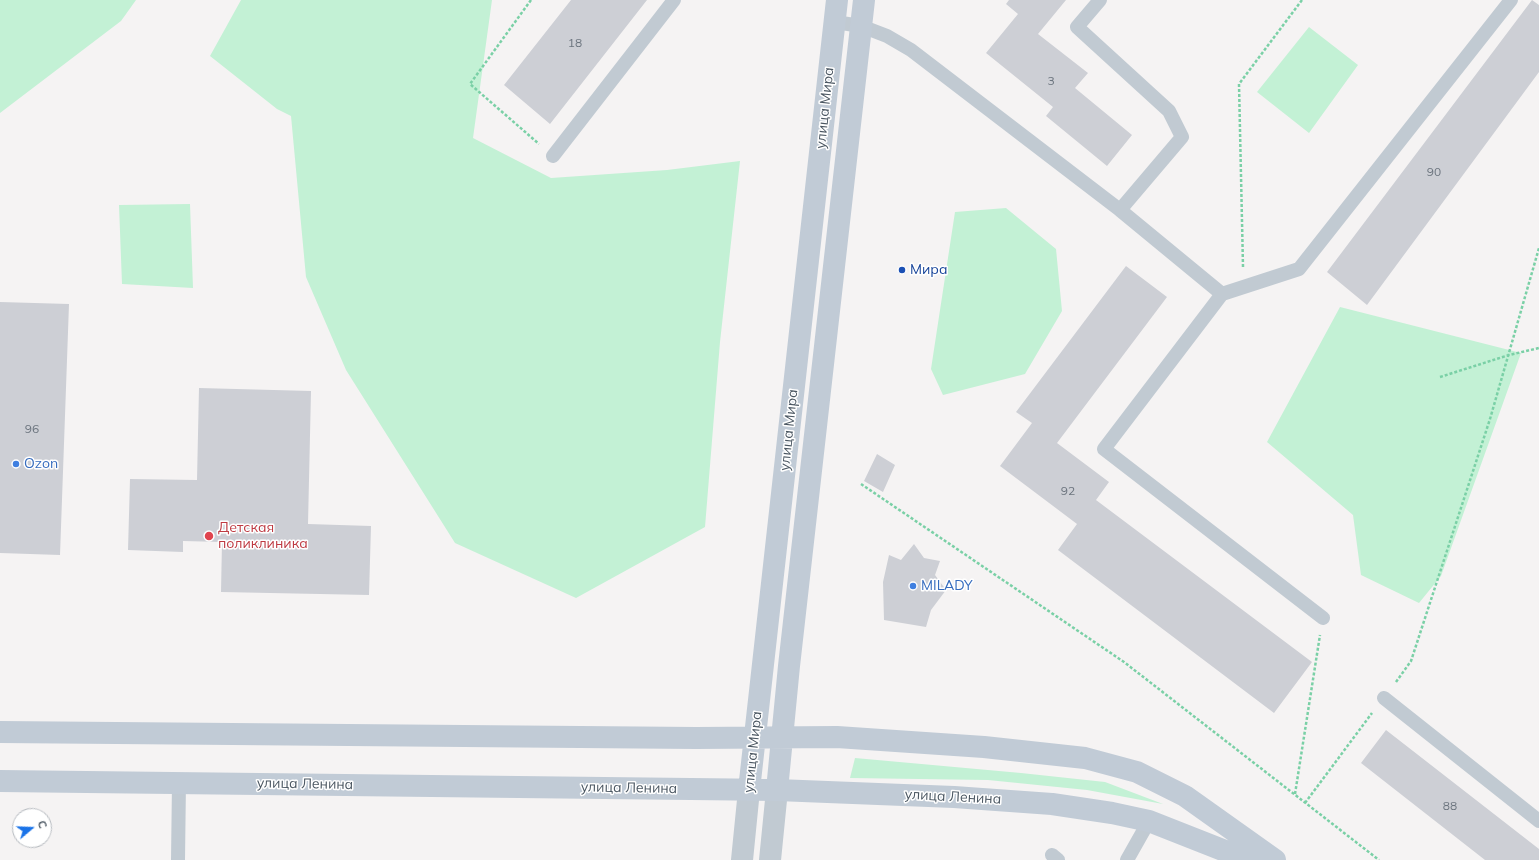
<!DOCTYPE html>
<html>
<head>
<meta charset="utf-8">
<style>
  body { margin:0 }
  #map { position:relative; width:1539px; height:860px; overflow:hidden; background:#f5f3f3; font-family:Mulish,sans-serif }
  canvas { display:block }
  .north { position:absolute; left:12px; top:808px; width:40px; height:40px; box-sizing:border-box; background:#fff; border:1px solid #b7bbc0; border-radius:50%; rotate:71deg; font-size:11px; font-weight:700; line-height:16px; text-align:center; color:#4a5661 }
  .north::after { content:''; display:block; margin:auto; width:14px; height:18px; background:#1a73e8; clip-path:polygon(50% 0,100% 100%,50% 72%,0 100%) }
</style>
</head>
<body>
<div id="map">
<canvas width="1539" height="860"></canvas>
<div class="north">С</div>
</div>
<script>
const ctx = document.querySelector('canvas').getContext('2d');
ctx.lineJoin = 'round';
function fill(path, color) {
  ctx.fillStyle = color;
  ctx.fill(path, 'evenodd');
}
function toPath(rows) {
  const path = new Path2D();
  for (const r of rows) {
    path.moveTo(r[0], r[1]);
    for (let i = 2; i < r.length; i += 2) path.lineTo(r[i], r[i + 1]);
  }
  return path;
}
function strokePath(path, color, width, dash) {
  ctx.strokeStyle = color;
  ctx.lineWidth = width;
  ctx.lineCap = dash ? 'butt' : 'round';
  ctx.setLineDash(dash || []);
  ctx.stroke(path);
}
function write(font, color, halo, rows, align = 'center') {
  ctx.font = font + ' Mulish,sans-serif';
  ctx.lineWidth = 3;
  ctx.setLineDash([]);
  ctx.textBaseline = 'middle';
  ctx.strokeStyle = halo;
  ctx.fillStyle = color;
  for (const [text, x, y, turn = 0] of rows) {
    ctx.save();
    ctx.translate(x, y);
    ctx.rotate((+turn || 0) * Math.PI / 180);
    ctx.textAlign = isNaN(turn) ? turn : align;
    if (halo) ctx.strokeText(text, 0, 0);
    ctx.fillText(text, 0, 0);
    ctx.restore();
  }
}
const green = toPath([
  [0,0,136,0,121,21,0,113],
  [241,0,492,0,473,138,551,178,667,170,740,161,720,342,705,527,576,598,455,543,346,370,306,277,291,116,277,109,210,56],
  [1309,27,1358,65,1309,133,1257,92],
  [190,204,193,288,122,284,119,205],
  [1006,208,1056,249,1062,311,1025,374,943,395,931,369,955,212],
  [1340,307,1521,353,1441,576,1419,603,1361,575,1353,515,1267,442],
  [855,758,1021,773,1105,782,1163,804,1087,790,988,780,850,778]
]);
const building = toPath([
  [571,0,647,0,550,124,504,85],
  [1009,0,1066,0,1038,34,1088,73,1075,88,1132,135,1107,166,1046,116,1053,107,986,53,1018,14,1006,4],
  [1532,0,1539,5,1539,72,1367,305,1327,272],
  [1126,266,1167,297,1057,443,1109,482,1096,500,1312,662,1274,713,1058,550,1077,524,1000,466,1032,423,1016,412],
  [0,302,69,304,60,555,0,553],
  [199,388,311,391,308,524,371,526,369,595,221,592,222,542,183,541,183,552,128,550,130,479,197,480],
  [877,454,895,465,883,492,864,481],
  [914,544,924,558,940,561,935,575,946,590,931,610,926,627,884,620,883,582,889,555,901,560],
  [1386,730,1539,849,1539,860,1485,860,1361,763]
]);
const path = toPath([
  [531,0,470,84,539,144],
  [1243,267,1239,84,1302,0],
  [1440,377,1509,355,1539,348],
  [861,484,1124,662,1379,860],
  [1396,682,1411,661,1490,419,1539,248],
  [1295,794,1320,635],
  [1305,803,1372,713]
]);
const service = toPath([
  [835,22,861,26,887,36,911,50,1120,210,1182,137,1169,111,1077,27,1100,0],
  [553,156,674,0],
  [1120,210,1222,294,1104,449,1323,618],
  [1222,294,1299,269,1511,0],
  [1384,698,1539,821],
  [178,860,179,782],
  [1058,860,1052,855,1058,860],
  [1127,860,1149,821]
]);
const tertiary = toPath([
  [742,860,749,790],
  [770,860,777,790]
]);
const secondary = toPath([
  [0,732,696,738,837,737,984,747,1085,758,1137,772,1185,796,1275,860],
  [0,781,777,790,954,797,1052,804,1112,813,1149,821,1248,860],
  [749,790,837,0],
  [777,790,789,666,864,0]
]);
const markers = [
  [902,270,4,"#1a4fb4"],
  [16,464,4,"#3f7fe0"],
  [209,536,5,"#e0444e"],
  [913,586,4,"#3f7fe0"]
];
const numberNames = [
  ["18",575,43],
  ["3",1051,81],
  ["90",1434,172],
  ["96",32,429],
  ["92",1068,491],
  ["88",1450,806]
];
const streetNames = [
  ["улица Мира",825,108,-84],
  ["улица Мира",789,430,-84],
  ["улица Мира",753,752,-84],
  ["улица Ленина",305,784,1],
  ["улица Ленина",629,788,1],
  ["улица Ленина",953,797,3]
];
const transitNames = [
  ["Мира",910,270]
];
const shopNames = [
  ["Ozon",24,464],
  ["МILADY",921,586]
];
const healthNames = [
  ["Детская",218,528],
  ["поликлиника",218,544]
];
fill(green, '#c3f1d5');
fill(building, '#cdcfd5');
strokePath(path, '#7ad0a6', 2.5, [3, 2]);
strokePath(service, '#c1cad2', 14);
strokePath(tertiary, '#c1cad2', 22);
strokePath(secondary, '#c1cbd6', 22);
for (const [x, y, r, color] of markers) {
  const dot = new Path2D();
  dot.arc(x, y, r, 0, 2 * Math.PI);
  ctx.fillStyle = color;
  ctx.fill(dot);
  strokePath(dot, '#fff', 1.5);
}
write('12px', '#6b747e', null, numberNames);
write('14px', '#4a5661', '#fff', streetNames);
write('14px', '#164399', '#fff', transitNames, 'left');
write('14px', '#366cbe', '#fff', shopNames, 'left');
write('14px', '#be3a42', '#fff', healthNames, 'left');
</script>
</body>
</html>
